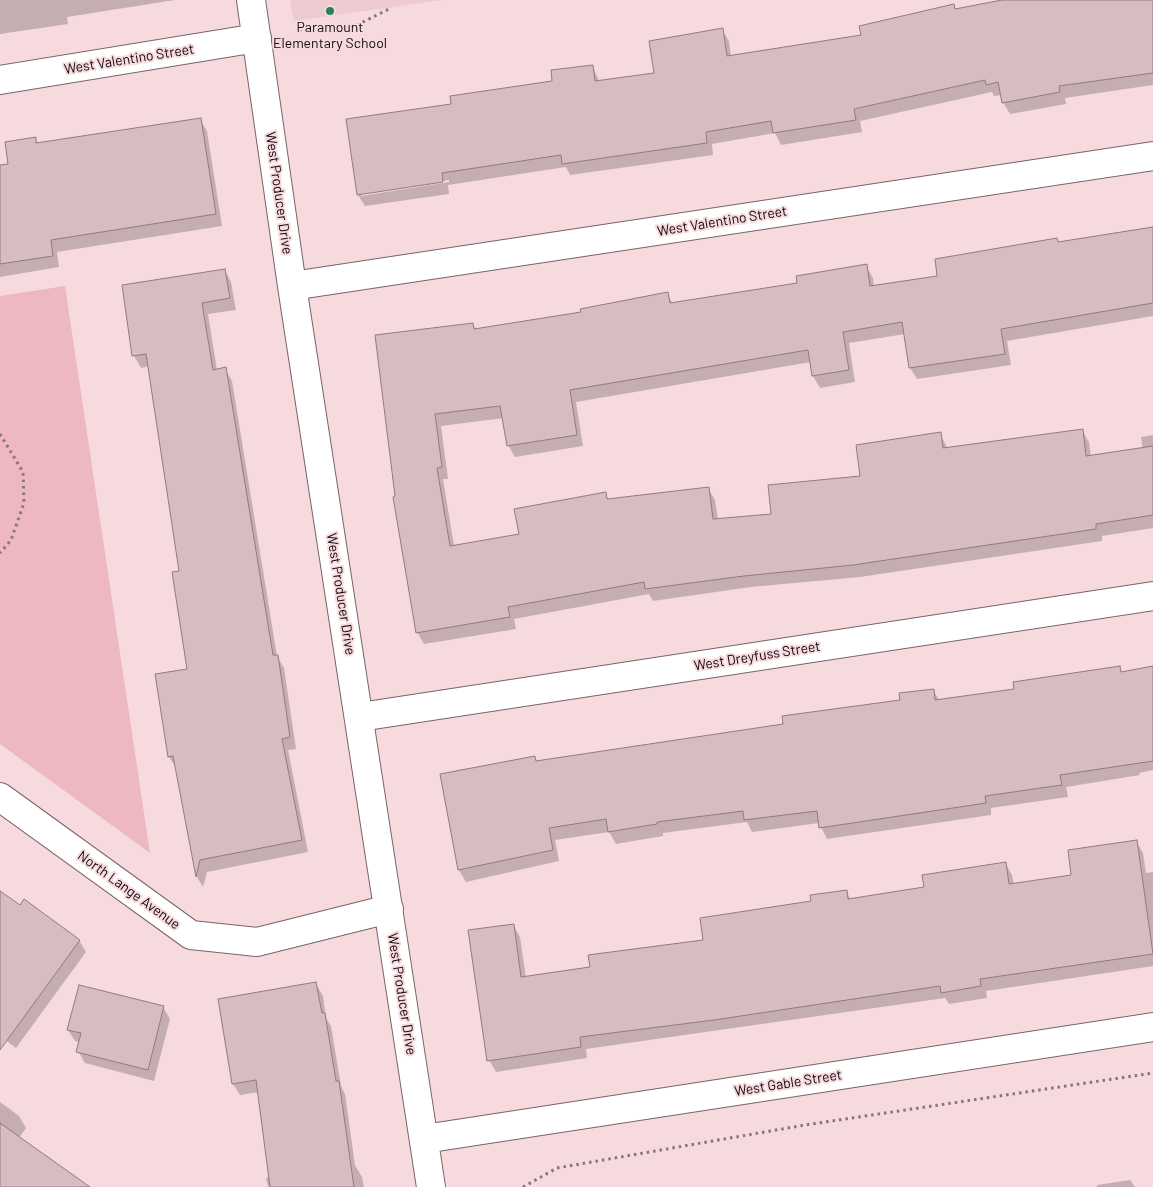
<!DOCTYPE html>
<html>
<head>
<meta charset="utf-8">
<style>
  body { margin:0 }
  canvas { display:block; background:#f6dade }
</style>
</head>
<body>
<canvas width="1153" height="1187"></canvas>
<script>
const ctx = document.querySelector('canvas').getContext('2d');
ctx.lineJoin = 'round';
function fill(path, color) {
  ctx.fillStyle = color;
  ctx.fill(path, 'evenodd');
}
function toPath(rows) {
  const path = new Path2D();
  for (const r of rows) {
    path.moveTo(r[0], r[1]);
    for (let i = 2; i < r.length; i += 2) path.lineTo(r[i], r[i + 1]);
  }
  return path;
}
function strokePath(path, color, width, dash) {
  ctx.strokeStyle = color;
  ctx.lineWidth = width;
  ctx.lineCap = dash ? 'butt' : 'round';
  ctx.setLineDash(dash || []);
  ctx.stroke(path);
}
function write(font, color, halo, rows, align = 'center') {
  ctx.font = font + ' Barlow,sans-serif';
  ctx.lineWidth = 4;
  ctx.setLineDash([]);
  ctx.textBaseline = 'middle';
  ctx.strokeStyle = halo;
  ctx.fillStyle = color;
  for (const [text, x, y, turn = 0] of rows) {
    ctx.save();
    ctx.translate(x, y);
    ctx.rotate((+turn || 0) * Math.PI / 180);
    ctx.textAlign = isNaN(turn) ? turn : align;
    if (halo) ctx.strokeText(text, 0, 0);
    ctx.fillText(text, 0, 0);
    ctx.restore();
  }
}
const built = toPath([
  [290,0,443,0,294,21]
]);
const green = toPath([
  [65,286,150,853,0,744,0,296]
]);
const shadow = toPath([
  [0,0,175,0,67,17,68,24,0,34],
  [1009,0,1153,0,1153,85,1065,98,1066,104,1010,114,1003,102,1002,95,994,96,992,92,860,121,862,132,781,145,775,133,712,144,713,155,570,175,566,167,448,185,449,194,365,206,358,195,452,105,553,82,592,66,600,82,655,74,722,30,729,41,731,57,862,36,955,10],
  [449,180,449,182,361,196,361,193],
  [200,119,207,131,222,226,57,252,59,267,0,277,0,167,9,165,35,138,38,144],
  [1153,228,1153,316,1007,341,1011,365,917,379,910,368,905,334,849,343,855,382,820,388,813,376,811,362,576,402,583,446,515,457,508,445,504,418,441,426,448,479,443,479,454,546,520,535,605,494,609,500,708,488,715,500,718,520,772,515,862,477,940,434,948,449,1082,430,1089,442,1091,457,1143,449,1141,437,1153,435,1153,528,1102,536,1102,541,860,577,751,587,653,601,649,594,514,619,516,629,424,644,417,632,394,498,473,324,476,330,582,313,667,294,673,304,798,284,866,266,873,278,874,287,938,277,1057,239,1059,243],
  [225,270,231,282,236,310,208,314,217,370,225,369,232,381,277,656,284,668,296,749,288,750,308,852,207,872,203,887,197,877,177,769,169,757,189,670,181,572,150,366,141,368,134,356],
  [1119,667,1122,673,1153,667,1153,770,1139,773,1140,775,1066,787,1068,797,991,808,991,815,827,839,819,823,752,832,747,822,663,833,663,836,616,844,609,832,555,840,559,861,466,882,459,870,441,775,535,757,537,762,785,725,902,702,933,690,940,701,1016,691],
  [1136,841,1143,853,1146,873,1153,872,1153,966,986,991,987,998,949,1004,945,998,586,1049,587,1058,496,1072,489,1060,513,925,520,937,526,978,591,968,704,941,846,891,851,900,925,888,1005,863,1012,875,1014,885,1073,876],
  [0,892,20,907,79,940,86,952,16,1048,0,1036],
  [316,984,323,996,326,1018,331,1026,341,1086,345,1094,355,1165,362,1177,364,1187,268,1187,266,1178,270,1177,259,1092,240,1095,233,1084],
  [163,1007,170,1019,154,1081,85,1063,78,1051,80,1043,75,1041,68,1030],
  [0,1102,19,1116,26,1128,19,1138,88,1187,0,1187],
  [1130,1180,1135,1187,1097,1187,1097,1185]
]);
const building = toPath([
  [1002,0,1153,0,1153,73,1059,86,1060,92,1002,103,998,82,986,85,985,80,854,109,856,120,773,133,771,121,706,132,707,143,562,164,561,155,442,173,443,182,357,195,346,119,451,104,450,96,552,81,551,70,593,65,595,81,654,73,649,41,723,28,727,56,861,35,859,26,954,4,955,9,1002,0],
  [201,118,216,214,51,240,53,256,0,264,0,165,8,164,5,142,36,137,36,143,201,118],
  [1153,227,1153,303,1001,329,1005,354,909,368,902,322,843,332,849,370,812,376,808,350,570,390,577,435,507,446,500,406,435,414,442,467,437,468,450,546,519,534,514,509,606,492,607,499,709,487,713,519,771,514,768,485,860,476,856,445,941,432,943,448,1083,429,1086,456,1153,446,1153,515,1096,524,1096,529,853,565,744,576,645,589,644,582,508,607,510,617,416,633,393,497,395,496,375,335,473,323,474,329,581,312,580,309,668,292,670,303,797,283,796,276,867,264,870,286,937,276,935,259,1057,238,1058,242,1153,227],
  [225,269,230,298,202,303,213,370,226,367,273,655,278,655,290,737,282,739,302,840,200,860,196,877,173,756,168,757,155,674,187,669,172,572,179,571,146,354,132,356,122,285,225,269],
  [1120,666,1121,672,1153,666,1153,761,1060,775,1062,785,985,796,986,803,819,828,817,811,744,820,743,811,657,822,657,824,608,832,606,819,549,828,553,850,458,870,440,774,535,756,536,761,783,724,782,716,900,700,899,693,934,689,935,700,1014,689,1013,682,1120,666],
  [1137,840,1153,954,980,979,981,986,941,993,940,986,714,1020,580,1037,581,1047,487,1061,468,930,514,924,521,977,590,967,588,955,703,940,700,918,811,901,810,895,847,890,848,899,924,887,922,875,1006,862,1009,884,1071,875,1068,850,1137,840],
  [0,891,20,905,24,899,80,940,0,1050,0,891],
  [316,982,322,1013,325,1013,336,1081,339,1081,354,1187,270,1187,256,1080,232,1084,218,999,316,982],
  [79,985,164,1006,148,1070,76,1052,81,1033,67,1030,79,985],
  [0,1123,90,1187,0,1187,0,1123]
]);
const path = toPath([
  [299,30,351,28,391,8],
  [0,434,23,472,24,503,11,540,0,553],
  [523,1187,557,1168,805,1125,1153,1073]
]);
const street = toPath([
  [251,0,292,286,431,1187],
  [0,80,257,38],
  [292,286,1153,156],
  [360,717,1153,596],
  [0,797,191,935,257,942,389,909],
  [424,1139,1153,1027]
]);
const markers = [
  [330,11,5,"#2d8255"]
];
const poiNames = [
  ["Paramount",330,27],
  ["Elementary School",330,43]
];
const streetNames = [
  ["West Valentino Street",129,59,-9],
  ["West Producer Drive",279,193,82],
  ["West Valentino Street",722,221,-9],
  ["West Producer Drive",341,594,81],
  ["West Dreyfuss Street",757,656,-9],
  ["North Lange Avenue",129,890,36],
  ["West Producer Drive",402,994,81],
  ["West Gable Street",788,1083,-9]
];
fill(built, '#eecbd0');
fill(green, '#edb8c1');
fill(shadow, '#0003');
fill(building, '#d7bcc0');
strokePath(building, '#937a7e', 1);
strokePath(street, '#7b6468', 30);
strokePath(path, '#887578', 3, [2.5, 4]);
strokePath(street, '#fff', 28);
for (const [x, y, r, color] of markers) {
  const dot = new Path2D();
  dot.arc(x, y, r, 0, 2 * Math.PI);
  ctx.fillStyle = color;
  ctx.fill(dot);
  strokePath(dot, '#f6dade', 2);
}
write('14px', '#11080a', '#f6dade', poiNames);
write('14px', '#11080a', '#f6dade', streetNames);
</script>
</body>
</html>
